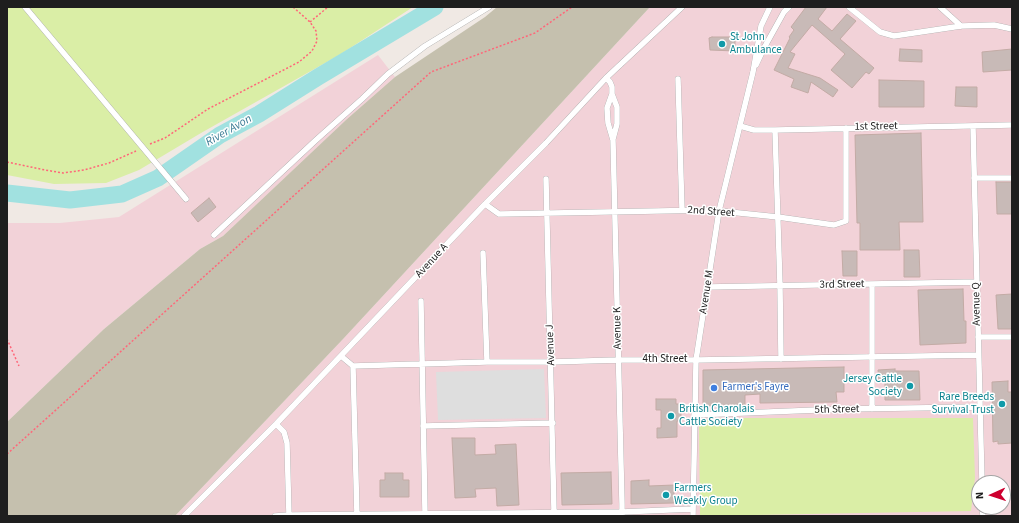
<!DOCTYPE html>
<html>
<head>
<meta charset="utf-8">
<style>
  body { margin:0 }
  #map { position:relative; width:1019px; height:523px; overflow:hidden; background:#f0e9e4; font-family:"Source Sans 3",sans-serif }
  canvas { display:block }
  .frame { position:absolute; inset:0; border:8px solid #1e1e1e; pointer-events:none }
  .north { position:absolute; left:971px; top:475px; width:40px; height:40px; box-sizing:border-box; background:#fff; border:1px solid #a5a5a5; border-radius:50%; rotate:267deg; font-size:11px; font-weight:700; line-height:16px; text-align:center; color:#1e1e1e }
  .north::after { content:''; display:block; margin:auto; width:14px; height:18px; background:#cd002f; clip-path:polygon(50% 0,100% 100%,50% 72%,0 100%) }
</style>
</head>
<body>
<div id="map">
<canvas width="1019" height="523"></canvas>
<div class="frame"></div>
<div class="north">N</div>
</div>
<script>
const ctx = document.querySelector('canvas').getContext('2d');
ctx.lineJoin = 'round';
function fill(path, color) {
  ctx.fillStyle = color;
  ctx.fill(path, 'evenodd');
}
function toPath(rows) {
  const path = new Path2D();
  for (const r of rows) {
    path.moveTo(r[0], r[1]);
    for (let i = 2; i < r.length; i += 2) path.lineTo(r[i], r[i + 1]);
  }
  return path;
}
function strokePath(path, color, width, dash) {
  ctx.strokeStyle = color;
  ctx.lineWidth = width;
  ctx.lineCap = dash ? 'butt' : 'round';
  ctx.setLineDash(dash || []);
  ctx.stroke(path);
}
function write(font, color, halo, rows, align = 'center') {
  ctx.font = font + ' "Source Sans 3",sans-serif';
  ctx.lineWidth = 3;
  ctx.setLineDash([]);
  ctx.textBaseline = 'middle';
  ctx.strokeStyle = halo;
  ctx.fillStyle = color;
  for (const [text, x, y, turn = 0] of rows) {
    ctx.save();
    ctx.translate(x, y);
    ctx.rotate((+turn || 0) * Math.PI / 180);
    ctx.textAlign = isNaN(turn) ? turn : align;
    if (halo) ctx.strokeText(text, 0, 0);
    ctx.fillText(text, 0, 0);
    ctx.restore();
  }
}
const commercial = toPath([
  [650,7,1012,7,1012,516,175,516,344,338],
  [979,483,1003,483,1003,507,979,507],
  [378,55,395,77,347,119,223,236,200,249,104,329,7,422,7,223,60,223,119,217]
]);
const construction = toPath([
  [497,7,650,7,344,338,175,516,7,516,7,422,104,329,200,249,223,236,347,119,395,77,485,17]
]);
const grass = toPath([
  [7,7,413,7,341,54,201,133,139,170,106,183,54,184,7,175],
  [719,418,973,418,975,478,971,511,700,516,699,425,705,420]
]);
const parking = toPath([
  [544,369,546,418,438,420,436,372]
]);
const river = toPath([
  [7,193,70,200,122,194,158,178,220,135,259,114,318,77,435,7]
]);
const building = toPath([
  [806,7,827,7,818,19,832,31,847,14,856,21,840,39,874,68,869,74,866,72,852,88,831,70,845,54,812,25,790,52,795,54,788,68,820,78,838,90,833,97,811,82,808,93,791,87,794,79,774,70,790,38,789,37,794,30,791,27,806,7],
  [712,37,735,37,735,51,710,50,709,38,712,37],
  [900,49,922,50,922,62,899,61,900,49],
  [1012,49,1012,70,983,72,982,52,1012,49],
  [879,80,924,81,924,107,879,107,879,80],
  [956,87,977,87,977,107,955,106,956,87],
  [921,133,923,222,899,222,900,250,860,250,860,223,857,223,855,135,921,133],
  [996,182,1012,182,1012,214,997,214,996,182],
  [209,198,216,207,198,222,191,213,209,198],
  [904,250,919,250,920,277,904,277,904,250],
  [842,251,857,251,857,276,843,276,842,251],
  [963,289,964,321,966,321,966,343,920,345,918,290,963,289],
  [1012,294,1012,329,998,329,996,295,1012,294],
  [844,367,844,392,836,392,837,402,760,403,760,394,745,395,745,405,703,406,703,370,844,367],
  [895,369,895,371,919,371,920,400,885,400,885,380,879,380,878,370,895,369],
  [1008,381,1008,392,1012,392,1012,443,998,444,998,441,993,442,992,382,1008,381],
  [656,399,676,399,676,404,681,404,681,421,677,421,677,437,657,438,657,428,661,428,661,410,656,410,656,399],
  [452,438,475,438,475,455,496,454,495,445,516,444,519,505,497,506,496,488,475,489,476,497,455,498,452,438],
  [611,472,612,504,562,505,561,473,611,472],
  [385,473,403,473,403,480,409,480,409,497,380,497,380,480,385,480,385,473],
  [649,480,649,486,674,485,674,503,631,504,631,481,649,480]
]);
const path = toPath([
  [310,22,328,7],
  [150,144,165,138,208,109,299,62,312,51,317,41,316,31,310,22,293,7],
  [7,162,45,170,63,173,84,170,109,163,136,151],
  [7,339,19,366],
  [7,454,431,72,535,33,572,7]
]);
const service = toPath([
  [25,7,186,199],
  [849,7,880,32,894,36,961,26,994,25,1012,29],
  [940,7,961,26],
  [756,65,764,48,784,12,789,7],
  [606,78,610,82,612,87,612,94,607,108,608,123,613,140,622,504,622,516],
  [678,79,682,210],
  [612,94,617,107,617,124,613,139],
  [740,126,754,130,775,130,1012,125],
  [973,126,982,483],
  [775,130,780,286,781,359],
  [974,178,1012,178],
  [546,179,554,512],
  [485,204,499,214,710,210,778,217,834,225,846,221,846,128],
  [214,235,316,140,362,99,388,74,425,46,489,7],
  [483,253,487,362],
  [872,285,872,409],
  [707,287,977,282],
  [421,301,425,514],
  [978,337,1012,337],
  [341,356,353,366],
  [353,366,487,362,551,362,618,360,696,360,978,355],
  [353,366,357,516],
  [694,415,842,409,979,407],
  [276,424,284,432,287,443,289,516],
  [423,426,553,423],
  [982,507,983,516],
  [184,516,276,424,485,204,546,143,606,78,682,7],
  [275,516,289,515,622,512,692,509],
  [693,516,696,360,719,211,753,72,761,26,770,7]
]);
const markers = [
  [722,44,4,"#0f9aa8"],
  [910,386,4,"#0f9aa8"],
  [714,388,4,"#3f7fe0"],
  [1002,404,4,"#0f9aa8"],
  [671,416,4,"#0f9aa8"],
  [666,495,4,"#0f9aa8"]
];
const cultureNames = [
  ["St John",730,38],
  ["Ambulance",730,51],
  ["Jersey Cattle",902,380,"right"],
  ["Society",902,393,"right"],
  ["Rare Breeds",994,398,"right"],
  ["Survival Trust",994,411,"right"],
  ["British Charolais",679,410],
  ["Cattle Society",679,423],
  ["Farmers",674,489],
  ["Weekly Group",674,502]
];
const streetNames = [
  ["1st Street",876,127,-1],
  ["2nd Street",711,212,4],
  ["Avenue A",432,261,-47],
  ["3rd Street",842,285,-1],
  ["Avenue M",707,292,-81],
  ["Avenue Q",977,304,-91],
  ["Avenue K",618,328,-91],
  ["Avenue J",551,345,-92],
  ["4th Street",665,360],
  ["5th Street",837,410,-1]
];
const shopNames = [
  ["Farmer's Fayre",722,388]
];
const waterNames = [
  ["River Avon",229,131,-30]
];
fill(commercial, '#f2d2d8');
fill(construction, '#c5c0ae');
fill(grass, '#daeea6');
fill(parking, '#dedede');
strokePath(river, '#a1e1e0', 17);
fill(building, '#c8bab7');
strokePath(building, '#c3aba5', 1);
strokePath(service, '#a2a2a2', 6);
strokePath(path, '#ff6679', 1.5, [2, 2]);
strokePath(service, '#fff', 5.5);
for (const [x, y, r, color] of markers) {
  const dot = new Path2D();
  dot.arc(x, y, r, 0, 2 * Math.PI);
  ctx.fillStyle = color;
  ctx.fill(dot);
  strokePath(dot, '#fff', 1.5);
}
write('11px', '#0d838f', '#fff', cultureNames, 'left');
write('11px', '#1e1e1e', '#fff', streetNames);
write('11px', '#366cbe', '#fff', shopNames, 'left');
write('italic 12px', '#3a7b94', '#fff', waterNames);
</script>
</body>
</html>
